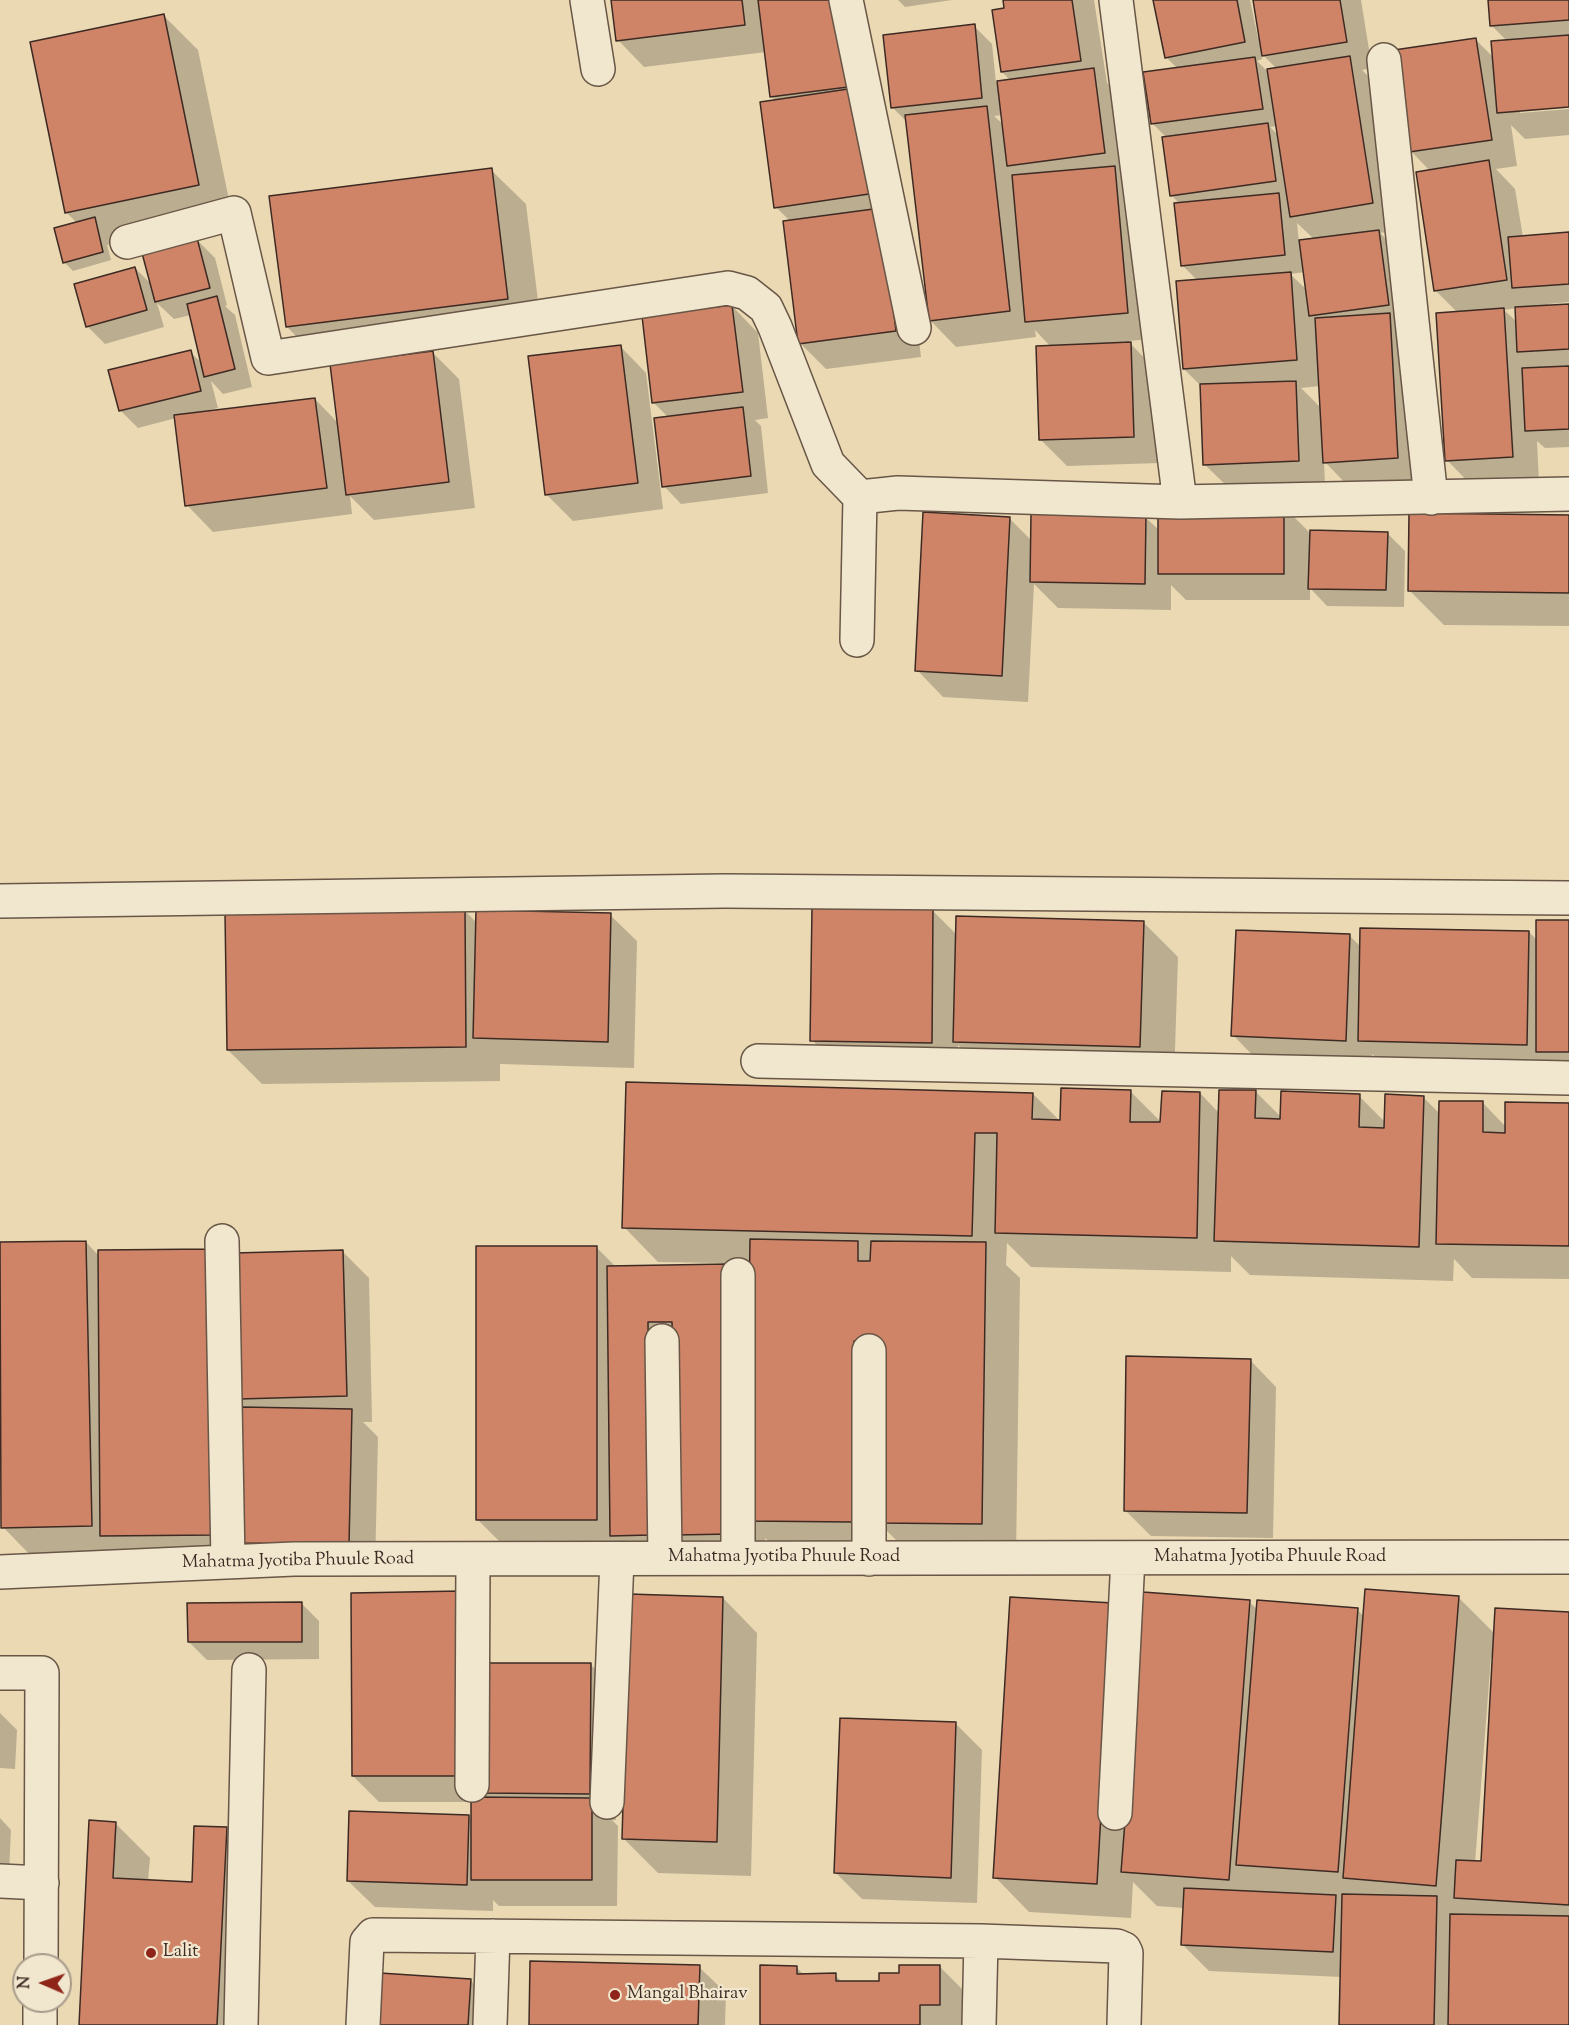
<!DOCTYPE html>
<html>
<head>
<meta charset="utf-8">
<style>
  body { margin:0 }
  #map { position:relative; width:1569px; height:2025px; overflow:hidden; background:#ead9b3; font-family:"Sorts Mill Goudy",serif }
  canvas { display:block }
  .north { position:absolute; left:12px; top:1953px; width:60px; height:60px; box-sizing:border-box; background:#f1e6ce; border:2px solid #a99b8a; border-radius:50%; rotate:272deg; font-size:16px; font-weight:700; line-height:24px; text-align:center; color:#3c2a23 }
  .north::after { content:''; display:block; margin:auto; width:21px; height:27px; background:#8f2418; clip-path:polygon(50% 0,100% 100%,50% 72%,0 100%) }
</style>
</head>
<body>
<div id="map">
<canvas width="1569" height="2025"></canvas>
<div class="north">N</div>
</div>
<script>
const ctx = document.querySelector('canvas').getContext('2d');
ctx.lineJoin = 'round';
function fill(path, color) {
  ctx.fillStyle = color;
  ctx.fill(path, 'evenodd');
}
function toPath(rows) {
  const path = new Path2D();
  for (const r of rows) {
    path.moveTo(r[0], r[1]);
    for (let i = 2; i < r.length; i += 2) path.lineTo(r[i], r[i + 1]);
  }
  return path;
}
function strokePath(path, color, width, dash) {
  ctx.strokeStyle = color;
  ctx.lineWidth = width;
  ctx.lineCap = dash ? 'butt' : 'round';
  ctx.setLineDash(dash || []);
  ctx.stroke(path);
}
function write(font, color, halo, rows, align = 'center') {
  ctx.font = font + ' "Sorts Mill Goudy",serif';
  ctx.lineWidth = 4.5;
  ctx.setLineDash([]);
  ctx.textBaseline = 'middle';
  ctx.strokeStyle = halo;
  ctx.fillStyle = color;
  for (const [text, x, y, turn = 0] of rows) {
    ctx.save();
    ctx.translate(x, y);
    ctx.rotate((+turn || 0) * Math.PI / 180);
    ctx.textAlign = isNaN(turn) ? turn : align;
    if (halo) ctx.strokeText(text, 0, 0);
    ctx.fillText(text, 0, 0);
    ctx.restore();
  }
}
const shadow = toPath([
  [613,0,858,0,907,236,921,357,826,369,800,343,790,221,776,207,776,101,771,96,766,52,644,67,618,40],
  [898,0,952,0,905,7],
  [1005,0,1094,0,1107,83,1119,96,1153,339,1128,341,1156,370,1160,463,1067,466,1041,440,1051,347,1035,330,1036,337,956,347,930,320,908,123,892,107,974,26,992,44,996,83,1011,81,1002,72,1006,9],
  [1002,115,1004,125,994,116],
  [1155,0,1250,0,1258,38,1260,37,1255,0,1361,0,1372,68,1362,70,1376,84,1399,230,1380,233,1396,249,1424,484,1351,489,1324,461,1325,486,1231,490,1204,464,1201,386,1184,369,1198,281,1182,265,1180,204,1172,196,1167,138,1152,123,1178,69,1167,58],
  [1261,53,1277,69,1267,71,1257,61,1262,59],
  [1277,126,1279,136,1270,127],
  [1297,223,1315,240,1299,242],
  [1305,272,1308,291,1290,274],
  [1320,386,1322,409,1301,388],
  [1489,0,1569,0,1569,106,1520,110,1520,113,1569,109,1569,135,1525,139,1511,125,1517,166,1496,169,1515,189,1523,237,1569,233,1569,302,1548,304,1549,307,1569,306,1569,447,1545,448,1537,441,1539,483,1473,487,1447,460,1458,313,1435,290,1430,171,1411,151,1475,39,1494,58,1507,41,1491,25],
  [1517,308,1518,323,1504,310],
  [164,16,198,50,233,219,107,245,111,260,73,271,64,262,77,223,66,212],
  [491,170,526,204,542,333,321,361,287,327],
  [197,240,215,258,227,305,225,306,235,315,252,387,223,394,211,381,218,408,210,410,211,412,315,399,339,424,433,353,459,379,475,508,374,520,350,496,352,514,213,532,187,505,176,418,138,428,120,410,190,352,203,364,191,315,174,319,157,303,164,327,105,344,87,326,135,268,152,285],
  [732,306,758,333,768,418,755,420,761,426,768,493,681,504,664,486,669,418,654,403],
  [620,346,646,373,663,509,573,521,546,494],
  [1283,506,1311,534,1387,533,1405,551,1404,607,1327,606,1310,588,1310,600,1186,600,1171,585,1171,610,1058,608,1034,584,1028,702,943,697,917,670,1009,518,1032,541,1145,517,1160,531],
  [1569,516,1569,626,1444,625,1410,591],
  [464,910,478,924,610,915,637,941,634,1068,500,1064,500,1081,262,1084,228,1050],
  [933,911,957,935,1143,922,1178,957,1174,1081,989,1076,958,1045,958,1068,838,1067,812,1040],
  [1569,922,1569,1083,1386,1067,1372,1054,1372,1067,1259,1062,1233,1035,1350,936,1361,947,1529,932,1538,941],
  [1130,1091,1162,1123,1200,1093,1219,1113,1256,1092,1282,1118,1359,1096,1385,1122,1423,1097,1440,1114,1483,1103,1506,1127,1569,1105,1569,1279,1472,1278,1454,1259,1453,1281,1250,1275,1231,1256,1231,1272,1031,1267,1007,1243,1006,1265,1020,1278,1016,1558,913,1557,886,1530,885,1556,782,1555,765,1538,766,1568,711,1568,684,1542,685,1569,512,1554,478,1520,596,1247,617,1268,722,1266,722,1263,658,1262,624,1227,1033,1094,1062,1123],
  [725,1263,751,1264,751,1289],
  [86,1242,99,1256,342,1251,369,1278,372,1422,363,1422,378,1437,375,1571,37,1562,3,1527,0,1244],
  [1250,1360,1276,1387,1273,1538,1151,1536,1125,1510],
  [1458,1597,1495,1634,1569,1614,1569,2025,1341,2025,1342,1977,1209,1971,1182,1944,1184,1908,1157,1906,1133,1882,1131,1918,1029,1912,995,1877,1113,1605,1249,1602,1258,1610,1357,1609,1364,1617],
  [1491,1657,1493,1657,1482,1863,1475,1863],
  [723,1598,757,1633,751,1876,658,1873,624,1839],
  [301,1603,319,1621,319,1659,207,1660,189,1642],
  [487,1664,591,1665,617,1691,616,1820,612,1820,618,1826,617,1906,499,1906,493,1900,493,1911,375,1907,348,1881,469,1816,473,1820,473,1802,379,1802,353,1776],
  [0,1713,17,1730,15,1769,0,1768],
  [955,1723,982,1750,977,1903,862,1899,836,1873],
  [0,1818,11,1830,9,1872,0,1871],
  [115,1823,150,1858,148,1881,193,1884,226,1828,260,1863,252,2025,80,2025],
  [939,1966,966,1993,966,2025,762,2025,796,1967,804,1975,835,1975,843,1983,880,1982,901,1975],
  [699,1967,726,1993,725,2025,531,2025],
  [470,1980,505,2015,504,2025,379,2025]
]);
const building = toPath([
  [611,0,742,0,745,25,616,41,611,0],
  [758,0,837,0,848,87,770,97,758,0],
  [1003,0,1072,0,1081,61,1001,72,992,10,1004,8,1003,0],
  [1153,0,1237,0,1245,42,1165,58,1153,0],
  [1253,0,1340,0,1347,42,1262,56,1253,0],
  [1488,0,1569,0,1569,20,1490,26,1488,0],
  [164,14,199,185,65,213,30,42,164,14],
  [975,24,982,98,891,108,883,35,975,24],
  [1569,35,1569,107,1497,113,1491,41,1569,35],
  [1476,38,1492,140,1409,152,1394,50,1476,38],
  [1350,56,1373,203,1290,217,1267,69,1350,56],
  [1255,57,1263,109,1151,124,1143,72,1255,57],
  [1094,68,1105,153,1007,166,997,81,1094,68],
  [855,88,869,194,774,208,760,102,855,88],
  [987,106,1010,311,929,321,905,115,987,106],
  [1268,123,1276,181,1170,196,1162,137,1268,123],
  [1489,160,1507,280,1434,291,1416,172,1489,160],
  [1115,166,1128,313,1025,322,1012,175,1115,166],
  [492,168,508,299,286,327,269,196,492,168],
  [1279,193,1285,255,1181,266,1174,203,1279,193],
  [881,208,896,331,798,344,783,221,881,208],
  [95,217,103,252,63,263,54,228,95,217],
  [1379,230,1389,305,1309,316,1299,240,1379,230],
  [1569,232,1569,284,1512,288,1508,237,1569,232],
  [197,238,210,288,155,302,142,253,197,238],
  [135,267,147,310,86,327,74,284,135,267],
  [1291,272,1297,360,1183,369,1176,281,1291,272],
  [217,296,235,369,204,377,187,304,217,296],
  [1569,304,1569,349,1517,352,1515,307,1569,304],
  [732,305,743,392,652,403,642,316,732,305],
  [1504,308,1513,457,1445,461,1436,313,1504,308],
  [1390,313,1398,458,1323,463,1315,318,1390,313],
  [1131,342,1134,437,1039,440,1036,346,1131,342],
  [621,345,638,483,545,495,528,356,621,345],
  [191,350,201,391,119,411,108,370,191,350],
  [433,351,449,482,346,495,330,364,433,351],
  [1569,366,1569,429,1525,431,1522,368,1569,366],
  [1296,381,1299,461,1203,465,1200,384,1296,381],
  [315,398,327,488,185,506,174,415,315,398],
  [743,407,751,476,662,487,654,418,743,407],
  [1158,504,1284,505,1284,574,1158,574,1158,504],
  [923,512,1010,517,1002,676,915,671,923,512],
  [1409,513,1569,515,1569,593,1408,591,1409,513],
  [1031,514,1146,515,1145,584,1030,582,1031,514],
  [1310,530,1388,532,1386,590,1308,589,1310,530],
  [812,907,933,909,932,1043,810,1041,812,907],
  [465,909,466,1047,227,1050,225,913,465,909],
  [476,910,611,913,608,1042,473,1038,476,910],
  [956,916,1144,921,1140,1047,953,1042,956,916],
  [1536,920,1569,920,1569,1052,1536,1052,1536,920],
  [1360,928,1529,931,1527,1045,1358,1041,1360,928],
  [1236,930,1350,934,1346,1041,1231,1036,1236,930],
  [626,1082,1033,1093,1032,1119,1060,1120,1061,1088,1131,1090,1130,1122,1160,1122,1162,1091,1200,1092,1197,1238,995,1233,997,1133,975,1133,972,1236,622,1228,626,1082],
  [1219,1090,1256,1090,1255,1118,1280,1119,1281,1091,1360,1094,1359,1127,1384,1128,1385,1094,1424,1096,1419,1247,1214,1241,1219,1090],
  [1439,1101,1483,1101,1483,1132,1505,1133,1505,1102,1569,1103,1569,1246,1436,1244,1439,1101],
  [750,1239,858,1241,858,1261,870,1261,871,1241,986,1242,982,1524,877,1523,879,1341,854,1341,852,1522,746,1521,750,1239],
  [86,1241,92,1526,1,1528,0,1242,86,1241],
  [476,1246,597,1246,597,1520,476,1520,476,1246],
  [211,1249,214,1535,100,1536,98,1250,211,1249],
  [343,1250,347,1396,239,1399,235,1253,343,1250],
  [728,1264,732,1534,675,1535,672,1322,648,1322,651,1535,610,1536,607,1266,728,1264],
  [1126,1356,1251,1359,1247,1513,1124,1511,1126,1356],
  [242,1407,352,1409,349,1545,240,1543,242,1407],
  [1365,1589,1459,1596,1436,1886,1343,1878,1365,1589],
  [461,1591,462,1776,352,1776,351,1593,461,1591],
  [1143,1592,1250,1600,1229,1880,1121,1872,1143,1592],
  [629,1594,723,1597,717,1842,622,1839,629,1594],
  [1010,1597,1113,1603,1097,1884,993,1878,1010,1597],
  [1257,1600,1358,1608,1338,1872,1236,1865,1257,1600],
  [302,1602,302,1642,188,1642,187,1603,302,1602],
  [1495,1608,1569,1612,1569,1905,1454,1898,1456,1860,1481,1861,1495,1608],
  [483,1663,591,1663,590,1794,481,1793,483,1663],
  [840,1718,956,1722,951,1878,834,1873,840,1718],
  [471,1797,592,1798,592,1880,471,1880,471,1797],
  [349,1811,469,1815,467,1885,347,1881,349,1811],
  [89,1820,116,1822,113,1878,192,1882,194,1826,227,1827,217,2025,79,2025,89,1820],
  [1184,1888,1336,1895,1333,1952,1181,1945,1184,1888],
  [1342,1894,1437,1896,1434,2025,1339,2025,1342,1894],
  [1450,1914,1569,1916,1569,2025,1448,2025,1450,1914],
  [530,1961,700,1965,698,2025,529,2025,530,1961],
  [760,1965,797,1966,797,1974,836,1973,836,1981,879,1981,879,1973,899,1973,899,1965,940,1965,940,2005,920,2005,920,2025,760,2025,760,1965],
  [380,1973,471,1979,468,2025,377,2025,380,1973]
]);
const minor = toPath([
  [587,0,598,69],
  [846,0,914,328],
  [1116,0,1180,502],
  [1384,60,1431,498],
  [127,242,234,213,268,358,728,288,747,293,766,308,775,327,828,464,860,497],
  [857,640,860,497,898,493,1180,502,1569,494],
  [0,901,725,891,1569,898],
  [758,1061,1569,1078],
  [222,1241,228,1562],
  [662,1341,665,1558],
  [869,1351,869,1559],
  [738,1558,738,1275],
  [0,1572,294,1559,1569,1557],
  [0,1673,42,1673,41,1965],
  [472,1785,473,1559],
  [607,1802,617,1559],
  [1115,1813,1128,1558],
  [0,1881,42,1883],
  [40,2025,40,2001],
  [241,2025,249,1670],
  [363,2025,367,1942,373,1935,981,1941,1117,1946,1124,1949,1126,1953,1124,2025],
  [490,2025,493,1936],
  [979,2025,981,1941]
]);
const markers = [
  [151,1953,6,"#8f2418"],
  [615,1995,6,"#8f2418"]
];
const streetNames = [
  ["Mahatma Jyotiba Phuule Road",784,1558],
  ["Mahatma Jyotiba Phuule Road",1270,1558],
  ["Mahatma Jyotiba Phuule Road",298,1562,-1]
];
const poiNames = [
  ["Lalit",163,1953],
  ["Mangal Bhairav",627,1995]
];
fill(shadow, '#0003');
fill(building, '#cf8468');
strokePath(building, '#3c2a23', 1.5);
strokePath(minor, '#685647', 36);
strokePath(minor, '#f1e6ce', 33);
for (const [x, y, r, color] of markers) {
  const dot = new Path2D();
  dot.arc(x, y, r, 0, 2 * Math.PI);
  ctx.fillStyle = color;
  ctx.fill(dot);
  strokePath(dot, '#f1e6ce', 2);
}
write('18px', '#3c2a23', '#f1e6ce', streetNames);
write('18px', '#3c2a23', '#f1e6ce', poiNames, 'left');
</script>
</body>
</html>
